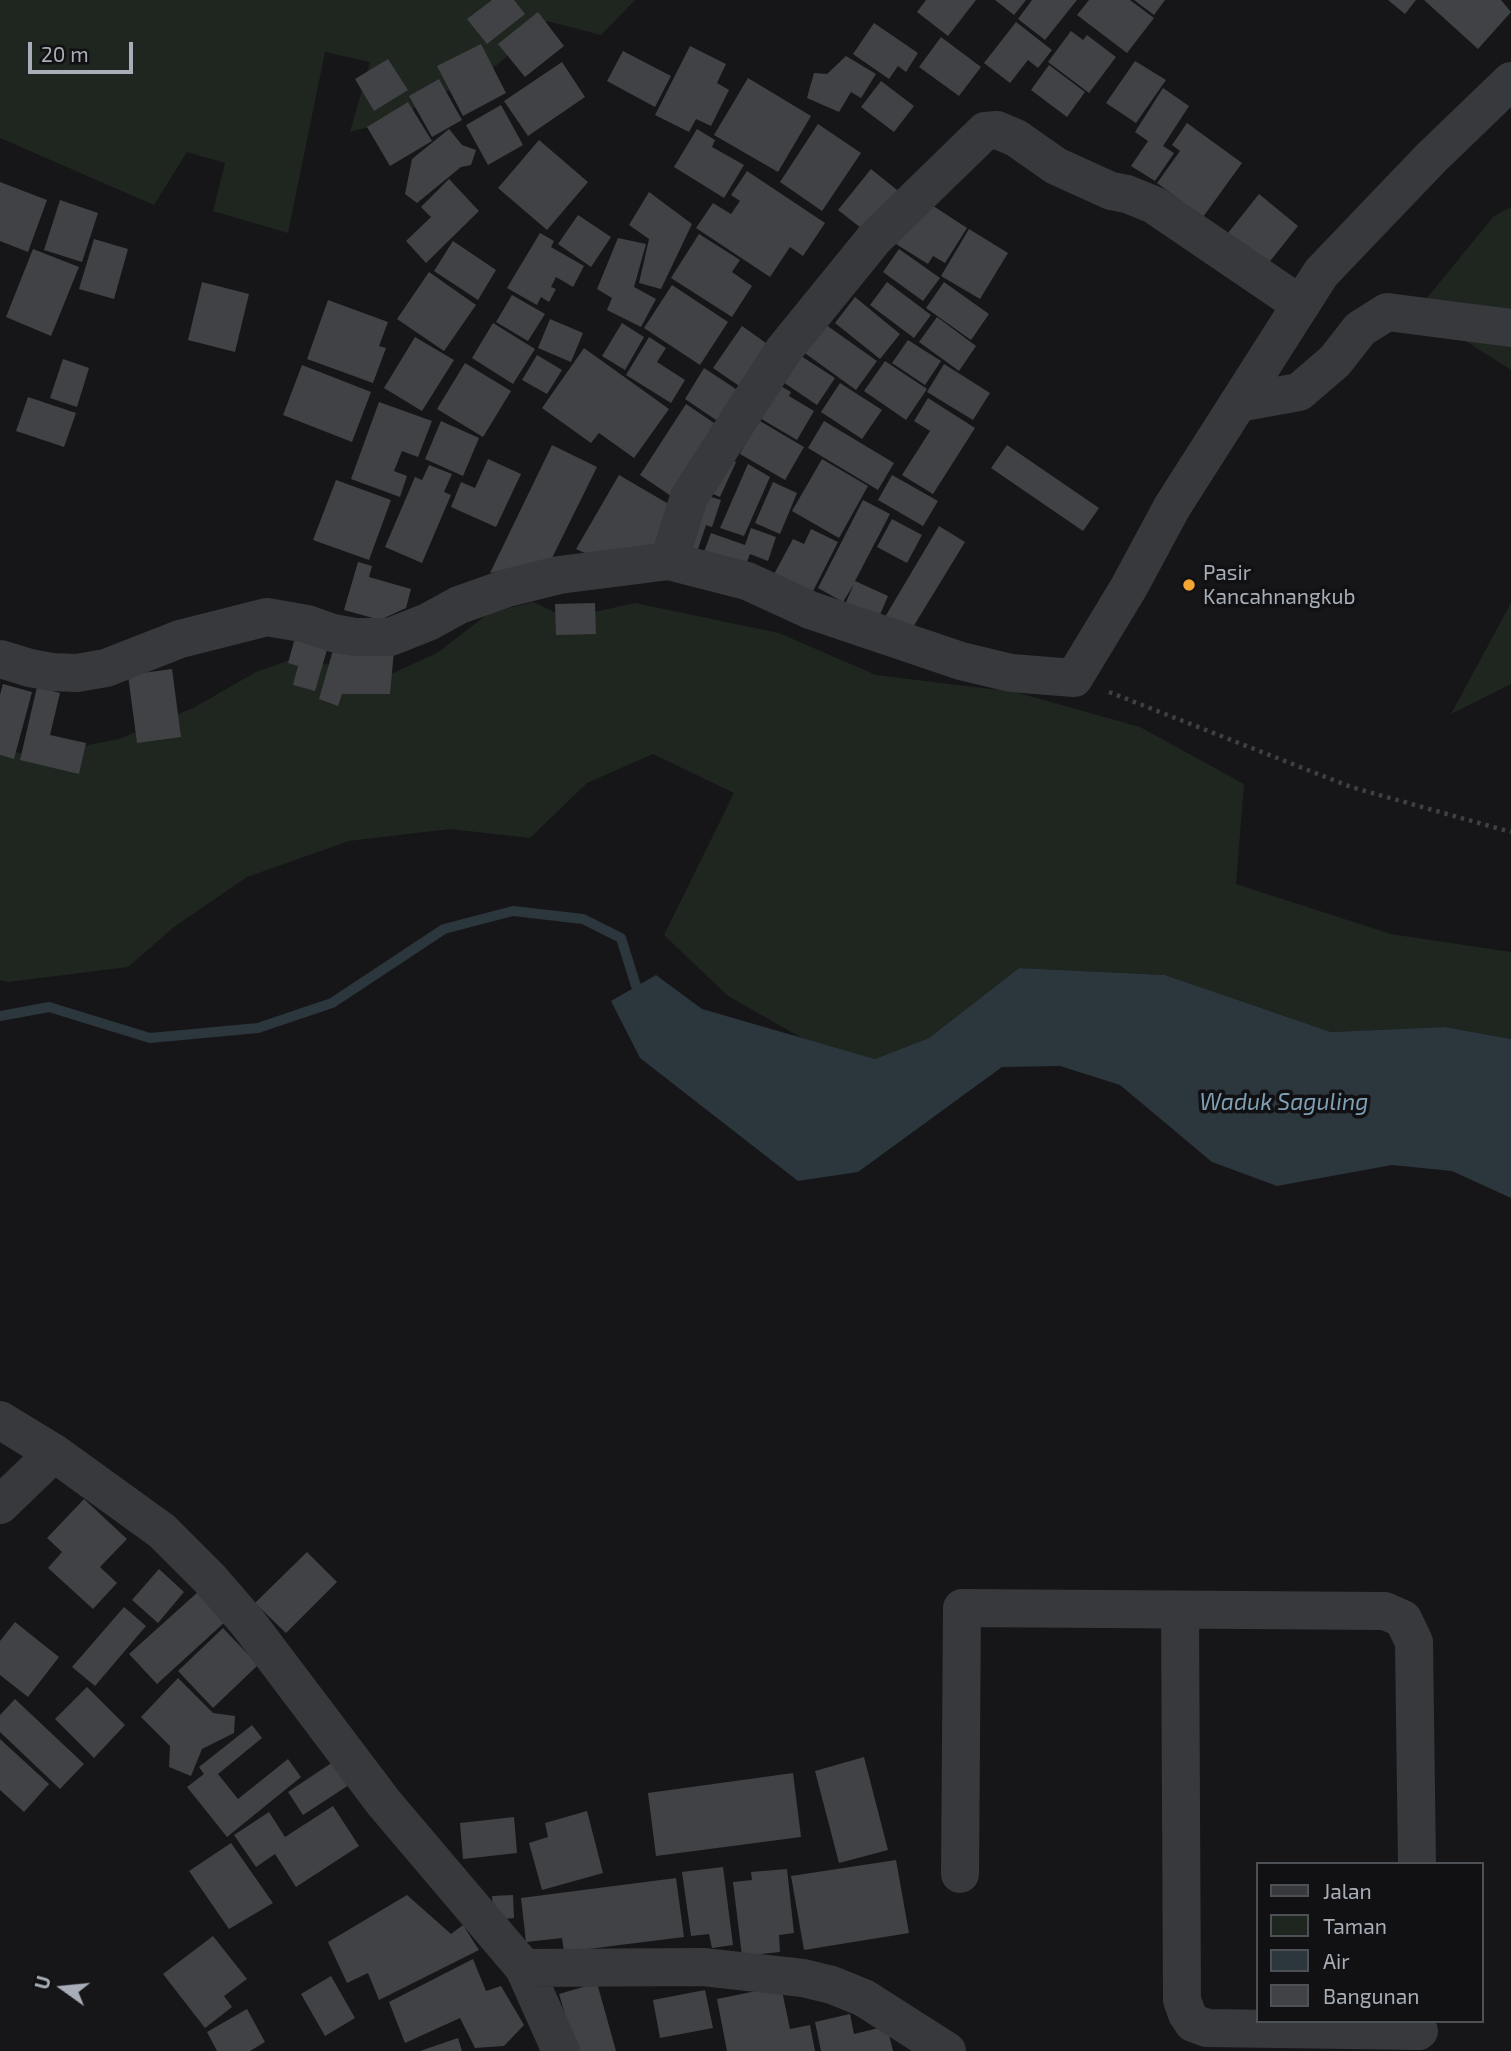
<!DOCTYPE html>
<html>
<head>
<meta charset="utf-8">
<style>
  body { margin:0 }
  #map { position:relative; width:1511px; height:2051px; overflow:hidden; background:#161618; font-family:"Exo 2",sans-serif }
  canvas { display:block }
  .legend { position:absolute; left:1256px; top:1862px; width:228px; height:161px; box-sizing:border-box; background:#111113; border:2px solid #4d5055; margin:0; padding:9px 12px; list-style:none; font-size:21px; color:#a8aeb8 }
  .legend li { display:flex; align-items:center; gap:14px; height:35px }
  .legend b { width:35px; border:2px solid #4d5055 }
  .north { position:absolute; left:28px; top:1953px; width:70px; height:70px; -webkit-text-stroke:5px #111113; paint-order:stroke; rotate:285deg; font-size:19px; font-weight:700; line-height:28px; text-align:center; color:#a8aeb8 }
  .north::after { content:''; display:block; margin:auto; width:24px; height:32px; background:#a8aeb8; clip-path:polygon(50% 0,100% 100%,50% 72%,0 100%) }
  .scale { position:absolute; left:28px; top:42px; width:105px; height:32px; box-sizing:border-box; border:4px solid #a8aeb8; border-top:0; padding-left:9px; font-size:21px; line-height:24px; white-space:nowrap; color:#a8aeb8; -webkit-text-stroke:5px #111113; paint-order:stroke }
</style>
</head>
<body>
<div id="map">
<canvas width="1511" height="2051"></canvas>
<ul class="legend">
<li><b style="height:9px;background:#37393d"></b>Jalan</li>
<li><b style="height:19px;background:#1e261f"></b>Taman</li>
<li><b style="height:19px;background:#2c363d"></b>Air</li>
<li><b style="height:19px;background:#404245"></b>Bangunan</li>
</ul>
<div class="north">U</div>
<div class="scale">20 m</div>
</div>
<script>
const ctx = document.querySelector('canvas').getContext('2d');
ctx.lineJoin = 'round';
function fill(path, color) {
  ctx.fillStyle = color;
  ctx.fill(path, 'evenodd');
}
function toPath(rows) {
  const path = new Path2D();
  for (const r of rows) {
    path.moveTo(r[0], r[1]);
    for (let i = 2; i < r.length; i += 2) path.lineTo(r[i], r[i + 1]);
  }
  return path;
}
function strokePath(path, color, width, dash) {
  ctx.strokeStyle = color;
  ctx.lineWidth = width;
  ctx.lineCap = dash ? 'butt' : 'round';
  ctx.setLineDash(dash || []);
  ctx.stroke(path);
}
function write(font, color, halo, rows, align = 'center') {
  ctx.font = font + ' "Exo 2",sans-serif';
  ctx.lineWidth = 7;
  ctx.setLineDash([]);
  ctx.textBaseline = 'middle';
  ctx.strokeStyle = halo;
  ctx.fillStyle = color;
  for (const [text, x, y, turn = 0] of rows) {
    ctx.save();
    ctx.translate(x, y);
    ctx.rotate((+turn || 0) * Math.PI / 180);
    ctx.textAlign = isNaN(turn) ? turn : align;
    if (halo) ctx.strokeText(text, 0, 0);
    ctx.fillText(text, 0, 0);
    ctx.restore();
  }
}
const green = toPath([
  [0,0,635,0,601,35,547,21,497,65,388,122,350,132,370,62,325,52,288,233,213,211,225,163,187,152,154,205,0,138],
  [1511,207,1511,370,1417,310,1494,216],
  [533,602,567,618,635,603,779,633,876,675,1015,692,1140,727,1244,784,1236,884,1391,934,1511,952,1511,1039,1445,1027,1331,1032,1165,975,1019,968,929,1038,875,1059,802,1038,728,996,664,935,734,793,653,754,587,783,530,838,450,829,349,841,247,877,174,927,128,967,8,982,0,980,0,748,31,756,119,739,193,708,256,672,293,659,391,674,437,653,489,613],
  [1511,603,1511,684,1451,714]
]);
const water = toPath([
  [1019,968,1165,975,1331,1032,1445,1027,1511,1039,1511,1198,1452,1171,1392,1165,1277,1186,1212,1162,1120,1085,1060,1066,1002,1067,858,1172,798,1181,640,1058,611,1001,656,975,702,1009,875,1059,929,1038]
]);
const stream = toPath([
  [0,1016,49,1007,150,1038,258,1028,332,1003,444,929,513,911,583,919,621,938,636,986,645,994]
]);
const building = toPath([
  [492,0,514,0,525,14,487,44,467,19],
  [926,0,976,0,948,36,917,12],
  [995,0,1026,0,1014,15],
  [1032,0,1077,0,1045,40,1018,19],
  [1089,0,1130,0,1154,18,1127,53,1077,15],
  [1134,0,1165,0,1154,15],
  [1388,0,1416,0,1405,14],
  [1424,0,1501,0,1511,12,1478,49],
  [538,12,564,46,525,77,498,44],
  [1016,22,1052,50,1038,68,1028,60,1010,83,984,63],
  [874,23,918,53,906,72,898,66,889,79,853,54],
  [1071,31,1083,40,1087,35,1116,57,1089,93,1048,62],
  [941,37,981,67,959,96,919,67],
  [481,44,506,93,463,116,437,66],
  [690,46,726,64,717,83,729,90,711,126,696,119,689,132,655,115],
  [623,51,671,76,655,107,607,81],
  [846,56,876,74,861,98,851,92,839,112,807,98,814,73,827,74],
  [388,59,408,90,374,111,355,79],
  [1135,61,1166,80,1136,123,1106,103],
  [562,62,585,97,528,136,504,101],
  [1049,65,1085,92,1067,117,1031,90],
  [748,78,811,116,778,172,714,135],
  [439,79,462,120,432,137,409,96],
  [881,81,914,106,894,132,861,107],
  [1163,88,1189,106,1163,146,1174,153,1155,181,1131,166,1148,141,1135,132],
  [408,102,432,141,390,166,367,127],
  [501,105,523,145,488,165,466,125],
  [1187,123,1242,163,1203,217,1157,183,1180,151,1172,145],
  [818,124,861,153,822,211,780,182],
  [449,129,462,145,476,150,471,165,461,167,417,203,405,194,412,159],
  [697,129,715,140,712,147,744,165,724,198,674,167],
  [539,140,588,182,547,230,498,188],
  [871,169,902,194,870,235,838,210],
  [747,171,825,223,803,256,790,247,770,277,696,228,713,203,731,214,740,201,731,195],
  [449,179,479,211,426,263,406,241,431,217,421,207],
  [0,182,47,200,28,252,0,241],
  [649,192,692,224,661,289,639,283,649,239,629,225],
  [1259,194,1298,226,1267,265,1228,233],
  [60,200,98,213,82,262,44,250],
  [924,200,967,228,945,263,933,256,928,264,896,244],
  [578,215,611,237,591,267,558,244],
  [969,229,1008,253,980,299,941,276],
  [540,233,554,241,551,247,584,266,573,287,556,277,551,287,556,289,549,302,541,297,537,305,507,288],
  [699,234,740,260,732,272,752,286,732,317,671,278],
  [618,238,646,244,634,287,656,299,641,327,607,310,612,298,597,289],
  [94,239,128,249,114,299,79,289],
  [453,241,496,270,478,300,434,271],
  [33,249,79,267,51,336,6,317],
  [899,249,940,278,923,301,883,272],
  [429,272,476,305,444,351,397,319],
  [202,282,249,294,235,352,188,340],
  [887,282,931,315,914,338,870,305],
  [944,282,989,314,971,340,926,308],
  [672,285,728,322,700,365,644,328],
  [512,295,545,314,528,341,496,322],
  [855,297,900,334,880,359,835,323],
  [328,300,388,322,379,346,386,348,373,383,307,359],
  [937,317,976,346,959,371,919,342],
  [550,319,583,333,571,362,538,348],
  [822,322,877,361,856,390,802,351],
  [493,323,535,349,513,384,472,358],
  [622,323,644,337,625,370,602,356],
  [742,326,773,348,745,390,713,368],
  [415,337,454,360,422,411,384,388],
  [649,337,666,348,657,362,685,380,671,403,626,375],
  [908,340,941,361,925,385,892,363],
  [584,348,669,409,634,458,599,433,591,443,542,408],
  [798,354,835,378,817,405,780,380],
  [537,355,562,370,547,394,522,380],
  [63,359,89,368,77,407,50,398],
  [885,361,927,389,906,420,864,391],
  [465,363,511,391,483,437,437,409],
  [944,364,990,393,973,420,927,392],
  [302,365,371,392,352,442,283,415],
  [704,368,745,395,725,426,685,399],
  [772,381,791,392,789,396,814,411,797,440,753,414],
  [840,383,882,410,862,439,821,412],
  [28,397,76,413,64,447,16,431],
  [928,398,975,428,933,494,902,475,930,431,914,421],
  [379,402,432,421,418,457,402,451,394,471,407,476,400,497,351,479],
  [686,404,723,429,677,500,640,475],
  [748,414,804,447,785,480,740,454,748,439],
  [441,421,479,438,463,476,425,459],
  [824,421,894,463,878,490,808,448],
  [552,445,597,467,551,560,490,573],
  [1007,445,1099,508,1083,531,991,468],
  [719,453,736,462,720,497,702,489],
  [488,459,521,474,496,527,451,507,461,482,475,488],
  [822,459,868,486,839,538,792,511],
  [748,464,770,477,744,536,720,528],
  [429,465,452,474,444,492,451,495,422,563,385,547,415,477,422,480],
  [619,475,679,510,663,552,589,555,576,549],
  [892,475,938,501,923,526,878,500],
  [336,480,391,500,369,560,313,540],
  [773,482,797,493,780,534,755,523],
  [695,492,721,500,712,527,706,525,697,552,682,547],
  [863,500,890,514,855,581,888,596,876,624,843,609,854,584,843,602,818,588],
  [892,519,922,535,907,563,877,547],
  [939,526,965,542,910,632,885,617],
  [751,528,776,537,768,561,750,554,745,567,704,552,711,533,745,545],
  [811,529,838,542,811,595,773,576,793,539,804,544],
  [358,562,372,566,369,577,411,589,406,608,380,620,344,610],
  [595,603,596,634,556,635,555,604],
  [296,634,329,643,315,691,293,685,298,666,288,663],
  [335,643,394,651,390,694,342,694,338,706,319,699],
  [172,669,181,737,137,743,128,675],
  [3,684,32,692,14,759,0,755,0,695],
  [37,687,60,693,50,735,86,743,79,774,20,760],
  [84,1499,127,1539,100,1567,117,1583,93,1609,48,1568,62,1552,47,1538],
  [307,1552,337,1582,286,1633,255,1603],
  [159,1569,184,1592,158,1623,132,1600],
  [199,1591,226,1621,157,1684,129,1654],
  [124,1607,146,1626,95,1686,72,1667],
  [15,1622,59,1657,28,1697,0,1675,0,1641],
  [223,1628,258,1665,213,1708,178,1671],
  [178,1678,213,1713,235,1716,234,1733,202,1749,191,1776,169,1767,170,1746,141,1717],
  [87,1687,125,1725,94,1758,55,1719],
  [15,1699,84,1764,60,1789,0,1732,0,1715],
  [252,1725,262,1738,218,1774,238,1799,288,1759,301,1777,227,1837,187,1787,204,1774,199,1767],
  [0,1739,49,1784,24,1812,0,1790],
  [864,1757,888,1850,839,1863,815,1771],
  [333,1762,349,1785,303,1815,288,1792],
  [793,1773,801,1837,656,1856,648,1793],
  [333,1806,359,1846,296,1887,275,1854,256,1867,234,1835,269,1812,285,1837],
  [587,1811,603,1873,542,1890,529,1843,548,1837,545,1823],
  [514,1817,517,1853,463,1859,460,1823],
  [231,1843,273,1903,229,1929,189,1871],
  [896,1860,909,1933,804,1950,791,1876],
  [723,1867,733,1945,712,1948,709,1934,691,1936,682,1872],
  [787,1869,794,1933,779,1935,780,1952,742,1956,733,1882,752,1880,751,1872],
  [676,1878,684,1937,564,1952,562,1938,526,1942,521,1898],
  [407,1895,451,1934,463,1925,479,1950,379,2000,368,1973,347,1983,328,1942],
  [513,1895,514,1918,494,1920,492,1896],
  [213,1936,247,1979,224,1996,232,2007,205,2028,163,1974],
  [473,1959,486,1991,501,1986,524,2025,504,2046,475,2048,460,2018,405,2043,389,2002],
  [331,1976,355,2018,325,2036,301,1994],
  [597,1983,616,2051,576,2051,559,1994],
  [781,1986,790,2029,810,2025,815,2051,727,2051,717,1999],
  [705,1990,713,2028,660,2038,653,2000],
  [247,2009,265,2042,250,2051,217,2051,207,2032],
  [850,2014,854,2034,887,2026,893,2051,821,2051,815,2022],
  [458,2038,462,2051,420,2051]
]);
const path = toPath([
  [1109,692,1351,787,1511,832]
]);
const minor = toPath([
  [1238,403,1299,392,1335,361,1360,329,1387,312,1511,328],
  [669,561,689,497,783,351,874,239,985,131,997,130,1016,138,1056,166,1111,191,1127,194,1154,205,1301,305],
  [0,659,30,668,52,672,77,673,106,668,180,639,267,617,307,624,333,633,355,637,390,637,428,622,459,605,507,588,559,575,669,561,747,581,810,610,961,661,1011,673,1074,678,1129,587,1172,507,1321,273,1431,158,1511,81],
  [0,1420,54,1453,162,1531,210,1579,248,1623,384,1803,524,1968,561,2051],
  [0,1505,54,1453],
  [1180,1610,1182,2000,1187,2014,1193,2023,1207,2028,1419,2031],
  [960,1874,962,1608,1385,1611,1403,1619,1414,1642,1417,1864],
  [524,1968,703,1967,803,1978,832,1985,864,1998,947,2051]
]);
const markers = [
  [1189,585,7,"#f4a633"]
];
const poiNames = [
  ["Pasir",1203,573],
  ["Kancahnangkub",1203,597]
];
const waterNames = [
  ["Waduk Saguling",1284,1102]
];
fill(green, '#1e261f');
fill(water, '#2c363d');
strokePath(stream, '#2c363d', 10);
fill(building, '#404245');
strokePath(path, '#3d4044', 4.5, [3.5, 5]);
strokePath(minor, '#37393d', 38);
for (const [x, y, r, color] of markers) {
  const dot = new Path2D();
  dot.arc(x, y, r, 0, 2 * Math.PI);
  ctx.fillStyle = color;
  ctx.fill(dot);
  strokePath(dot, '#111113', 2.5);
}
write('21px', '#a8aeb8', '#111113', poiNames, 'left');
write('italic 23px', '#7f9fb4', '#111113', waterNames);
</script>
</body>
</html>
